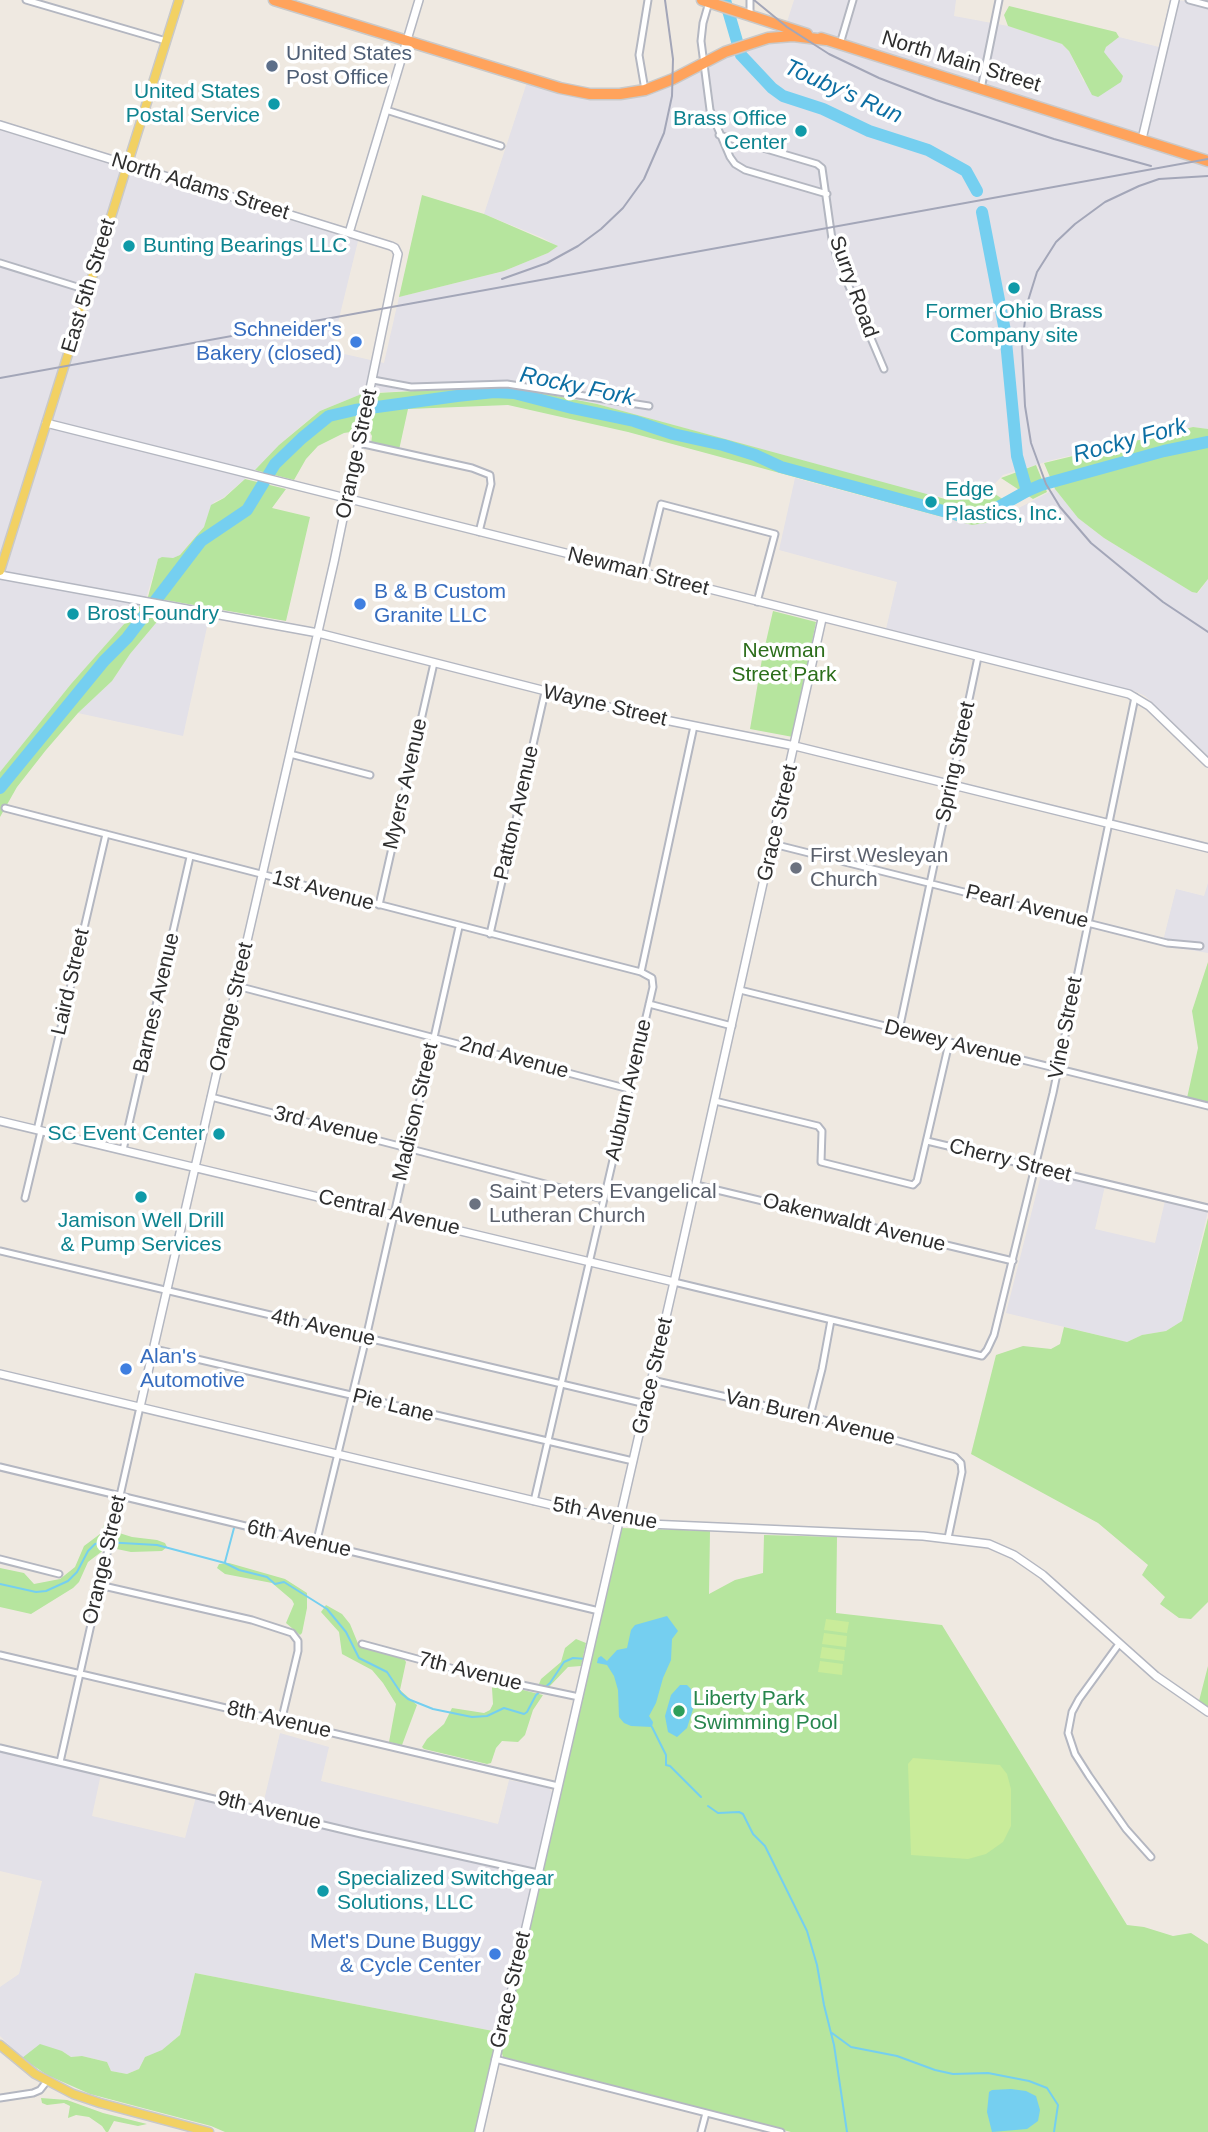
<!DOCTYPE html>
<html>
<head>
<meta charset="utf-8">
<style>
  body { margin:0 }
  canvas { display:block; background:#efe9e1 }
</style>
</head>
<body>
<canvas width="1208" height="2132"></canvas>
<script>
const ctx = document.querySelector('canvas').getContext('2d');
ctx.lineJoin = 'round';
function fill(path, color) {
  ctx.fillStyle = color;
  ctx.fill(path, 'evenodd');
}
function toPath(rows) {
  const path = new Path2D();
  for (const r of rows) {
    path.moveTo(r[0], r[1]);
    for (let i = 2; i < r.length; i += 2) path.lineTo(r[i], r[i + 1]);
  }
  return path;
}
function strokePath(path, color, width, dash) {
  ctx.strokeStyle = color;
  ctx.lineWidth = width;
  ctx.lineCap = dash ? 'butt' : 'round';
  ctx.setLineDash(dash || []);
  ctx.stroke(path);
}
function write(font, color, halo, rows, align = 'center') {
  ctx.font = font + ' Helvetica,sans-serif';
  ctx.lineWidth = 7;
  ctx.setLineDash([]);
  ctx.textBaseline = 'middle';
  ctx.strokeStyle = halo;
  ctx.fillStyle = color;
  for (const [text, x, y, turn = 0] of rows) {
    ctx.save();
    ctx.translate(x, y);
    ctx.rotate((+turn || 0) * Math.PI / 180);
    ctx.textAlign = isNaN(turn) ? turn : align;
    if (halo) ctx.strokeText(text, 0, 0);
    ctx.fillText(text, 0, 0);
    ctx.restore();
  }
}
const industrial = toPath([
  [794,0,956,0,954,16,1008,26,1062,44,1069,51,1084,82,1106,47,1119,37,1159,47,1170,0,1208,2,1208,429,1193,427,1052,460,1003,475,989,490,961,500,928,495,597,404,526,390,490,387,364,393,320,411,306,422,279,445,255,470,223,498,214,502,204,527,180,555,173,558,158,559,147,595,140,606,71,684,0,772,0,130,358,241,331,351,384,363,399,297,504,271,548,253,557,246,543,238,484,214,529,76,566,88,623,93,660,83,727,46,761,35,787,22],
  [795,478,972,525,992,522,1055,489,1078,518,1104,538,1192,592,1198,593,1208,579,1208,756,1145,696,1137,692,886,629,897,582,779,550],
  [166,611,209,618,183,736,78,713,112,681,130,654],
  [1208,883,1208,953,1162,945,1176,889,1204,896],
  [1042,1171,1105,1186,1095,1229,1155,1243,1165,1201,1208,1211,1182,1321,1166,1331,1142,1335,1127,1342,1006,1313],
  [280,1733,329,1747,321,1781,498,1824,509,1780,549,1788,553,1793,498,2032,195,1973,180,2035,162,2051,145,2057,139,2069,127,2074,111,2071,107,2062,82,2056,71,2057,62,2051,30,2053,22,2058,0,2036,0,1987,19,1974,42,1881,0,1871,0,1751,101,1774,92,1816,185,1838,196,1797,261,1813]
]);
const green = toPath([
  [1009,6,1116,32,1119,37,1106,47,1104,52,1123,76,1121,82,1098,97,1092,95,1069,51,1062,44,1008,26,1004,15],
  [422,195,484,214,558,246,548,253,504,271,399,297],
  [490,387,526,390,597,404,945,499,961,500,989,490,1016,508,992,522,972,525,628,432,508,405,408,409,399,450,371,444,372,436,369,430,377,393],
  [364,393,357,431,344,433,318,446,306,459,294,480,255,470,279,445,320,411],
  [1193,427,1208,429,1208,579,1197,593,1192,592,1104,538,1078,518,1055,489,1044,463],
  [1036,465,1047,492,1033,499,1001,478],
  [245,479,286,489,272,508,310,517,286,621,148,597,158,559,162,557,173,558,180,555,204,527,211,505,224,498],
  [140,606,166,611,130,654,112,681,78,713,46,750,17,787,0,817,0,772,71,684],
  [773,611,816,622,793,737,750,729,762,659],
  [1208,962,1208,1104,1187,1098,1198,1048,1192,1011],
  [1208,1218,1208,1602,1191,1619,1179,1618,1160,1604,1165,1597,1142,1575,1148,1565,1098,1523,971,1454,996,1355,1023,1346,1051,1349,1060,1344,1064,1327,1127,1342,1142,1335,1166,1331,1182,1321],
  [115,1500,105,1549,88,1562,79,1582,73,1588,31,1614,0,1607,0,1568,24,1573,34,1584,60,1579,75,1567,84,1546,100,1534],
  [622,1528,710,1531,709,1594,735,1580,763,1573,764,1535,837,1537,836,1613,942,1625,1127,1925,1144,1927,1173,1936,1191,1933,1208,1944,1208,2132,791,2132,503,2057,501,2050],
  [116,1532,132,1537,157,1540,165,1543,167,1547,162,1551,131,1552,112,1548],
  [229,1563,285,1579,307,1593,307,1608,302,1633,300,1635,286,1623,294,1604,292,1600,272,1583,225,1574,217,1568,219,1564],
  [326,1605,342,1614,350,1624,359,1646,404,1659,406,1662,400,1690,417,1705,402,1745,389,1742,396,1704,383,1683,372,1670,342,1654,339,1632,321,1612],
  [576,1639,586,1643,581,1666,568,1667,549,1687,539,1684,541,1679,561,1662,565,1648],
  [1208,1666,1208,1708,1199,1701],
  [495,1683,543,1695,533,1710,525,1735,518,1742,502,1741,496,1748,491,1763,487,1764,424,1749,422,1747,427,1739,444,1724,452,1708,484,1713,490,1710,493,1704,492,1688],
  [195,1973,498,2032,476,2132,225,2132,211,2126,90,2094,47,2075,22,2058,40,2044,62,2051,71,2057,82,2056,107,2062,111,2071,127,2074,139,2069,145,2057,162,2050,180,2035],
  [41,2098,67,2100,103,2113,147,2124,138,2126,114,2121,108,2132,106,2132,102,2126,89,2117,76,2115,68,2118,70,2106,64,2103,47,2105,42,2103]
]);
const pitch = toPath([
  [826,1619,849,1622,847,1633,824,1630],
  [824,1633,847,1636,846,1647,822,1644],
  [822,1647,845,1650,844,1661,820,1658],
  [820,1661,843,1664,842,1675,818,1672],
  [913,1758,1000,1765,1007,1774,1011,1789,1011,1826,1003,1842,986,1854,968,1859,911,1855,908,1764]
]);
const water = toPath([
  [667,1616,678,1631,672,1639,671,1660,663,1678,656,1703,649,1716,653,1722,652,1727,631,1726,624,1723,619,1717,618,1690,614,1676,607,1665,597,1663,598,1658,601,1656,607,1661,617,1650,627,1648,631,1630,635,1625],
  [680,1685,687,1685,691,1689,694,1706,687,1728,677,1737,668,1732,665,1716,671,1695],
  [1011,2089,1026,2091,1036,2096,1040,2110,1038,2121,1027,2129,992,2132,987,2112,989,2092,992,2090]
]);
const stream = toPath([
  [225,1562,234,1528],
  [0,1584,36,1592,46,1591,68,1581,77,1572,88,1551,95,1544,104,1542,157,1545,225,1563,239,1570,267,1577,275,1584,284,1582,327,1609,346,1632,359,1658,387,1672,401,1693,408,1699,433,1709,472,1717,487,1716,504,1708,524,1714,527,1712,536,1695,550,1683,564,1662,573,1658,586,1659],
  [652,1727,666,1755,666,1765,670,1766,701,1797],
  [708,1806,718,1813,739,1812,743,1814,753,1834,765,1846,807,1931,817,1965,824,2005,834,2045,847,2132],
  [832,2033,851,2047,897,2056,935,2070,953,2074,988,2073,1029,2081,1047,2088,1058,2105,1054,2132]
]);
const river = toPath([
  [725,0,741,55,772,88,783,96,823,109,869,131,928,150,966,171,977,191],
  [982,212,1005,331,1017,456,1027,491],
  [0,788,104,661,127,638,201,541,247,510,275,464,302,438,329,416,355,410,457,396,494,392,514,393,572,408,634,421,673,434,723,445,755,455,781,467,958,515,973,516,984,515,1027,491,1041,485,1164,451,1208,442]
]);
const street = toPath([
  [26,0,166,41],
  [1189,0,1208,5],
  [709,2,703,23,701,41,710,110,730,157,735,164,745,170,827,194],
  [750,14,750,0],
  [840,44,853,0],
  [981,89,999,0],
  [645,90,639,55,648,0],
  [386,110,501,146],
  [719,135,817,164,822,168,832,239,837,258,884,369],
  [0,263,87,290],
  [373,380,411,387,507,384,649,406],
  [359,443,472,468,490,475,491,484,479,532],
  [644,573,661,504,775,534,757,602],
  [290,754,370,775],
  [5,808,641,972,652,978,653,987,534,1501],
  [773,844,1167,943,1200,946],
  [379,905,434,663],
  [490,934,545,692],
  [641,972,694,726],
  [237,986,629,1089],
  [740,990,1208,1106],
  [649,1004,732,1026],
  [899,1030,978,657],
  [211,1097,603,1199],
  [715,1101,818,1126,822,1131,821,1162,913,1185,917,1181,949,1043],
  [37,1130,106,834],
  [927,1141,1208,1208],
  [123,1150,190,857],
  [696,1185,1013,1261],
  [25,1198,41,1131],
  [0,1251,646,1404],
  [674,1282,982,1356,987,1350,994,1335,1053,1093,1135,697],
  [154,1349,633,1461],
  [652,1380,810,1416,955,1457,961,1463,962,1472,948,1538],
  [810,1416,822,1369,831,1320],
  [0,1467,599,1611],
  [316,1544,366,1338,459,927],
  [0,1559,59,1574],
  [99,1585,252,1620,292,1633,298,1641,298,1651,281,1722],
  [362,1644,484,1677,579,1697],
  [1119,1644,1079,1699,1072,1712,1068,1733,1075,1754,1089,1776,1126,1829,1151,1857],
  [0,1655,558,1786],
  [0,1748,361,1834,538,1873],
  [60,1762,140,1407],
  [495,2059,781,2132],
  [0,2098,33,2093,40,2090,47,2081],
  [701,2132,706,2113]
]);
const secondary = toPath([
  [0,125,391,246,395,248,398,254,334,562,140,1407],
  [1142,139,1175,0],
  [349,233,419,0],
  [46,423,1129,694,1149,706,1208,763],
  [0,575,318,633,640,715,795,746,1208,848],
  [0,1121,674,1282],
  [0,1374,619,1521,649,1524,923,1536,989,1544,1014,1555,1043,1575,1156,1676,1208,1712],
  [479,2132,674,1282,822,619]
]);
const primary = toPath([
  [0,571,179,0],
  [0,2045,35,2074,73,2094,100,2103,209,2132]
]);
const highway = toPath([
  [274,0,560,88,590,94,620,94,645,90,673,79,725,52,768,38,793,36,826,40],
  [702,0,807,34],
  [821,38,1208,161]
]);
const rail = toPath([
  [754,0,787,27,829,54,879,78,936,100,1054,139,1151,166],
  [1208,176,1159,179,1139,186,1105,202,1075,224,1056,242,1037,272,1027,304,1022,345,1025,406,1031,443,1046,484,1060,507,1091,543,1163,602,1208,632],
  [502,279,547,263,578,246,601,229,623,208,644,179,664,133,672,96,673,59,665,0],
  [0,378,1208,159]
]);
const markers = [
  [272,66,7,"#5c6f8a"],
  [274,104,7,"#0f9aa8"],
  [801,131,7,"#0f9aa8"],
  [129,246,7,"#0f9aa8"],
  [1014,288,7,"#0f9aa8"],
  [356,342,7,"#3f7fe0"],
  [931,502,7,"#0f9aa8"],
  [360,604,7,"#3f7fe0"],
  [73,614,7,"#0f9aa8"],
  [796,868,7,"#6b7280"],
  [219,1134,7,"#0f9aa8"],
  [141,1197,7,"#0f9aa8"],
  [475,1204,7,"#6b7280"],
  [126,1369,7,"#3f7fe0"],
  [679,1711,7,"#2e9e5b"],
  [323,1891,7,"#0f9aa8"],
  [495,1954,7,"#3f7fe0"]
];
const serviceNames = [
  ["United States",286,54],
  ["Post Office",286,78]
];
const streetNames = [
  ["North Main Street",961,62,17],
  ["North Adams Street",200,187,17],
  ["East 5th Street",89,286,-73],
  ["Surry Road",853,287,70],
  ["Orange Street",357,454,-78],
  ["Newman Street",638,572,14],
  ["Wayne Street",605,706,13],
  ["Spring Street",956,762,-78],
  ["Myers Avenue",406,784,-77],
  ["Patton Avenue",517,813,-77],
  ["Grace Street",778,823,-77],
  ["1st Avenue",323,891,15],
  ["Pearl Avenue",1027,907,14],
  ["Laird Street",71,982,-77],
  ["Barnes Avenue",157,1003,-77],
  ["Orange Street",232,1007,-77],
  ["Vine Street",1066,1028,-79],
  ["Dewey Avenue",953,1044,14],
  ["2nd Avenue",514,1058,15],
  ["Auburn Avenue",629,1090,-77],
  ["Madison Street",416,1112,-77],
  ["3rd Avenue",326,1126,14],
  ["Cherry Street",1010,1161,14],
  ["Central Avenue",389,1213,13],
  ["Oakenwaldt Avenue",854,1223,14],
  ["4th Avenue",323,1328,13],
  ["Grace Street",653,1376,-77],
  ["Pie Lane",393,1406,14],
  ["Van Buren Avenue",810,1418,14],
  ["5th Avenue",605,1514,10],
  ["6th Avenue",299,1539,13],
  ["Orange Street",105,1560,-77],
  ["7th Avenue",470,1672,14],
  ["8th Avenue",279,1720,13],
  ["9th Avenue",269,1811,14],
  ["Grace Street",511,1990,-77]
];
const cultureNames = [
  ["United States",260,92,"right"],
  ["Postal Service",260,116,"right"],
  ["Brass Office",787,119,"right"],
  ["Center",787,143,"right"],
  ["Bunting Bearings LLC",143,246],
  ["Former Ohio Brass",1014,312,"center"],
  ["Company site",1014,336,"center"],
  ["Edge",945,490],
  ["Plastics, Inc.",945,514],
  ["Brost Foundry",87,614],
  ["SC Event Center",205,1134,"right"],
  ["Jamison Well Drill",141,1221,"center"],
  ["& Pump Services",141,1245,"center"],
  ["Specialized Switchgear",337,1879],
  ["Solutions, LLC",337,1903]
];
const shopNames = [
  ["Schneider's",342,330],
  ["Bakery (closed)",342,354],
  ["B & B Custom",374,592,"left"],
  ["Granite LLC",374,616,"left"],
  ["Alan's",140,1357,"left"],
  ["Automotive",140,1381,"left"],
  ["Met's Dune Buggy",481,1942],
  ["& Cycle Center",481,1966]
];
const parkNames = [
  ["Newman",784,651],
  ["Street Park",784,675]
];
const worshipNames = [
  ["First Wesleyan",810,856],
  ["Church",810,880],
  ["Saint Peters Evangelical",489,1192],
  ["Lutheran Church",489,1216]
];
const leisureNames = [
  ["Liberty Park",693,1699],
  ["Swimming Pool",693,1723]
];
const waterNames = [
  ["Touby's Run",843,92,24],
  ["Rocky Fork",577,387,12],
  ["Rocky Fork",1130,441,-15]
];
fill(industrial, '#e3e1e8');
fill(green, '#b6e59e');
fill(pitch, '#c9ec9a');
fill(water, '#75cff0');
strokePath(stream, '#75cff0', 2);
strokePath(river, '#75cff0', 12);
strokePath(street, '#b4b7c1', 9);
strokePath(secondary, '#b4b7c1', 10);
strokePath(primary, '#c9c9c9', 11);
strokePath(highway, '#c9c9c9', 13);
strokePath(street, '#fff', 5);
strokePath(secondary, '#fff', 7);
strokePath(primary, '#f2d163', 8);
strokePath(highway, '#ffa35c', 10);
strokePath(rail, '#a3a6b8', 2);
for (const [x, y, r, color] of markers) {
  const dot = new Path2D();
  dot.arc(x, y, r, 0, 2 * Math.PI);
  ctx.fillStyle = color;
  ctx.fill(dot);
  strokePath(dot, '#fff', 2.5);
}
write('21px', '#4e5e75', '#fff', serviceNames, 'left');
write('21px', '#2e2e2e', '#fff', streetNames);
write('21px', '#0d838f', '#fff', cultureNames, 'left');
write('21px', '#366cbe', '#fff', shopNames, 'right');
write('21px', '#2c6e1b', '#fff', parkNames);
write('21px', '#5b616d', '#fff', worshipNames, 'left');
write('21px', '#27864d', '#fff', leisureNames, 'left');
write('italic 23px', '#0d6fa3', '#fff', waterNames);
</script>
</body>
</html>
